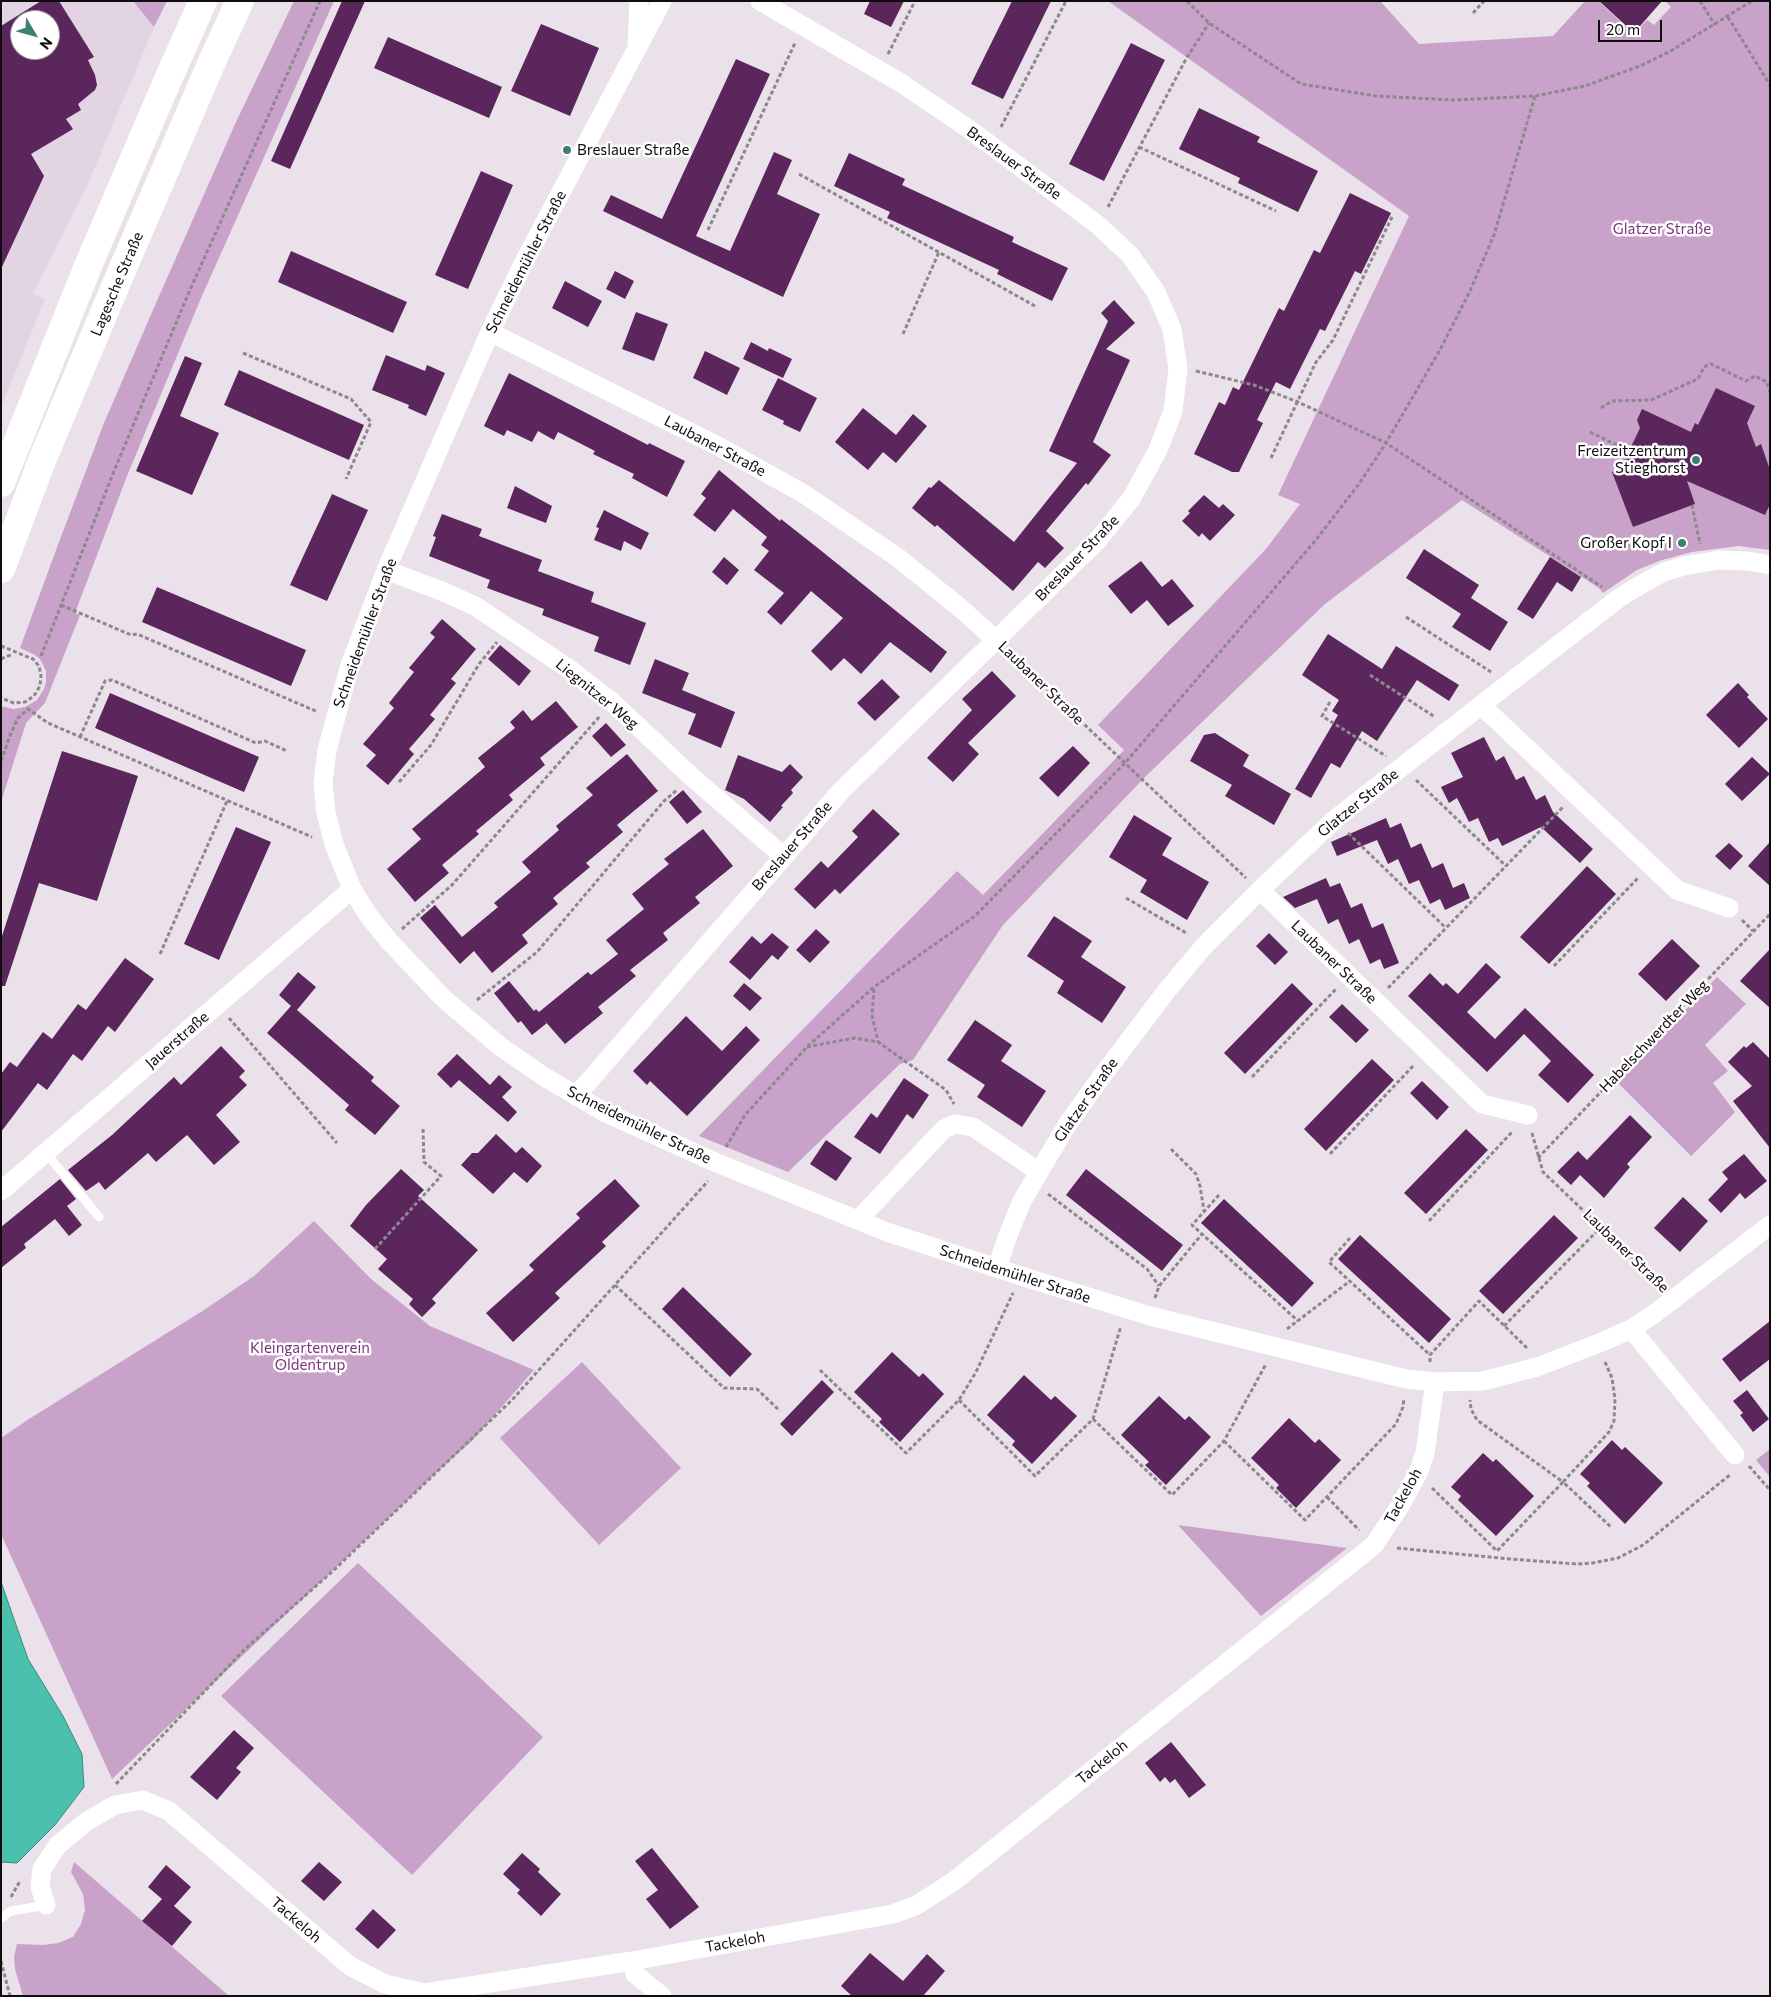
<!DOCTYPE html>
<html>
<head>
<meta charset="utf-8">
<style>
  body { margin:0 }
  #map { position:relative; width:1771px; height:1997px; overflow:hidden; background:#eae1ea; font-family:Commissioner,sans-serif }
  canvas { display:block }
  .frame { position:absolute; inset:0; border:2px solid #0f0c0e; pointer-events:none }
  .north { position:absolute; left:10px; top:10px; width:50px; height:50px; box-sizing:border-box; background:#fff; border:1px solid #9f9e9f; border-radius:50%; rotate:127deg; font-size:14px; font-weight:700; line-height:20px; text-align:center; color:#0f0c0e }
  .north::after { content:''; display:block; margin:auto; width:18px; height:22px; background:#3c8074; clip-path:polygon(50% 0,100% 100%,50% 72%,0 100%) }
  .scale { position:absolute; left:1598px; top:20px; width:64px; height:22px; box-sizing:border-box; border:2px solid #0f0c0e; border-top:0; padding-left:6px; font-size:15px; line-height:18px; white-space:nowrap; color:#0f0c0e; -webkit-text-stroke:4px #fff; paint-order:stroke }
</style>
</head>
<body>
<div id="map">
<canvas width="1771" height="1997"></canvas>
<div class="frame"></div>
<div class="north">N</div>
<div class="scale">20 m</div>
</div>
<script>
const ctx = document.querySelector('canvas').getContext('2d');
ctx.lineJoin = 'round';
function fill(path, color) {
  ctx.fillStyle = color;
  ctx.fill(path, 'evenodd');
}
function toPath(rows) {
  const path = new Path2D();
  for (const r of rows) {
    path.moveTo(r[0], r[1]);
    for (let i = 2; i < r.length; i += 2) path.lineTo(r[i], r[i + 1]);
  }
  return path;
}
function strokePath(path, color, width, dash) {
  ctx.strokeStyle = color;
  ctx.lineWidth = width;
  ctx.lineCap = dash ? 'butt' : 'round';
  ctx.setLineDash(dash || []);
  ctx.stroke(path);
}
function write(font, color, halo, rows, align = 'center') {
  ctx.font = font + ' Commissioner,sans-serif';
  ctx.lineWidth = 5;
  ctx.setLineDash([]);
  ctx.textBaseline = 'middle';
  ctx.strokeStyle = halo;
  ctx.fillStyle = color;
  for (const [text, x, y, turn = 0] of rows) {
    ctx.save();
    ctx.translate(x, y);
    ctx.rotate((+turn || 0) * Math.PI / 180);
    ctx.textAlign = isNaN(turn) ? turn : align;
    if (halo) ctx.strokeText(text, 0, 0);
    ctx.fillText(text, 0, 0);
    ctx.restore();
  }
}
const built = toPath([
  [1,1,133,1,154,27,90,179,33,293,45,299,1,408],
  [20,20,50,20,50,50,20,50]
]);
const green = toPath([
  [133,1,167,1,154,27],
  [294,1,334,1,201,298,127,476,75,613,80,615,45,703,26,723,1,802,1,706,13,709,25,707,37,700,44,689,46,682,46,671,40,659,35,655,20,648,59,542,104,423,156,303,236,122],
  [1108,1,1380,1,1419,44,1553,36,1585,1,1598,1,1634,34,1647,20,1654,25,1671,7,1665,1,1770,1,1770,550,1739,546,1692,552,1662,560,1637,570,1603,593,1599,588,1462,500,1325,604,1148,774,1003,925,913,1060,900,1064,788,1172,699,1136,957,871,983,895,1124,750,1098,725,1266,549,1300,504,1278,495,1409,216],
  [1717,977,1746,1004,1705,1045,1728,1071,1713,1083,1735,1112,1691,1156,1617,1082],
  [314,1221,371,1279,430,1326,534,1370,472,1441,440,1469,112,1779,1,1534,1,1438,29,1419,204,1310,254,1276],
  [582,1362,681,1468,599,1545,500,1438],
  [1770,1449,1770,1477,1756,1460],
  [1178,1525,1244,1534,1347,1548,1261,1616],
  [358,1563,543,1737,412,1875,221,1696],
  [74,1862,229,1996,23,1996,15,1969,14,1957,17,1944,44,1945,58,1943,73,1937,81,1924,85,1910,83,1894,71,1872]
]);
const water = toPath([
  [1,1582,28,1659,63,1716,82,1754,84,1787,55,1825,17,1863,1,1862,1,1582]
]);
const building = toPath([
  [41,1,59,1,94,57,88,60,95,75,97,85,95,90,78,104,81,110,66,119,73,129,31,154,44,176,1,269,1,26],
  [20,20,50,20,50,50,20,50],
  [342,1,365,1,290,169,271,161],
  [870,1,904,1,891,27,864,14],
  [1012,1,1051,1,1003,99,971,84],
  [1599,1,1662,1,1634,33],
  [541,24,599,48,570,116,511,91],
  [388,37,502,87,489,118,374,68],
  [1131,43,1165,60,1104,181,1069,164],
  [736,59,770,74,696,236,730,251,774,152,792,160,777,194,820,214,783,297,603,211,611,195,662,219],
  [1199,108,1260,137,1257,142,1318,171,1298,212,1238,183,1240,178,1179,149],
  [849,153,905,179,902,185,1014,237,1012,242,1068,268,1052,301,997,274,999,270,887,218,890,212,834,186],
  [481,171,513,185,468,289,435,275],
  [1350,193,1391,213,1361,274,1355,271,1325,331,1320,329,1290,389,1276,382,1257,420,1263,423,1239,472,1232,472,1194,454,1219,402,1225,405,1233,387,1239,390,1279,308,1284,311,1314,250,1320,253],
  [291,251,407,302,393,333,278,282],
  [615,271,634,281,625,299,606,289],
  [565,281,602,301,588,327,552,308],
  [1114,300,1135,323,1106,349,1130,360,1093,442,1111,455,1088,485,1086,483,1046,531,1064,548,1045,568,1038,562,1013,591,937,525,935,527,912,508,929,487,931,488,939,480,1014,542,1077,463,1049,451,1108,321,1101,313],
  [636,312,668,324,654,361,622,349],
  [751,342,768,351,769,348,792,359,783,378,743,359],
  [705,351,740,368,727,395,693,378],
  [386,355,425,371,427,365,445,373,426,416,408,408,409,405,372,390],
  [185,356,202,363,180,416,219,433,192,495,136,471],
  [239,370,364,425,349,460,224,405],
  [509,373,648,445,649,443,685,461,667,497,632,478,634,474,593,454,595,451,558,432,554,440,538,431,532,442,507,430,504,436,484,426],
  [778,378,817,398,800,432,783,424,784,421,762,410],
  [1716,388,1755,406,1747,423,1756,447,1761,444,1770,470,1770,504,1765,515,1687,481,1695,504,1633,527,1612,472,1621,468,1629,451,1640,428,1637,420,1642,409,1691,432,1695,423,1698,425],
  [863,408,896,435,913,414,927,426,896,463,883,452,868,470,835,442],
  [719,470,780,521,781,519,819,549,947,652,931,673,890,642,861,674,844,658,831,671,811,651,843,618,811,591,781,625,767,612,784,593,754,570,769,551,761,545,767,537,733,509,715,532,693,515,706,498,701,494],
  [515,486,552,506,546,523,507,508],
  [332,494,368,510,327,601,290,585],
  [1204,495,1219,508,1223,504,1235,515,1210,541,1202,533,1199,537,1182,521,1190,513,1188,511],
  [604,510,649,533,641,550,624,541,621,551,594,540,599,528,596,527],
  [442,514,482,529,479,536,542,560,538,571,594,592,591,602,646,623,630,665,594,651,599,637,542,615,544,609,487,588,490,580,429,556,436,537,433,536],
  [1424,549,1479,585,1471,598,1508,622,1490,651,1452,627,1461,614,1406,578],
  [724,557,739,570,727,585,712,572],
  [1550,557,1581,577,1572,592,1557,582,1533,619,1517,609],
  [1141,561,1162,587,1172,579,1194,606,1168,626,1147,600,1131,614,1108,586],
  [157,587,306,650,291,686,142,622],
  [442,619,476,649,451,679,456,683,430,715,435,719,409,749,414,754,388,785,366,766,376,755,363,744,394,708,389,703,414,672,409,668,435,637,430,633],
  [1328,634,1382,669,1396,646,1459,685,1449,701,1417,680,1377,741,1362,731,1340,768,1331,763,1311,798,1295,789,1338,715,1332,711,1339,700,1302,675],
  [500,645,531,671,519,686,488,659],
  [655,659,689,673,682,690,735,712,721,748,688,734,696,714,642,693],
  [992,671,1016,696,968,743,979,754,953,782,927,758,972,710,962,699],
  [882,679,900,697,875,721,857,703],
  [1738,683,1749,695,1747,697,1768,719,1739,748,1706,715],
  [110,693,259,757,244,792,95,728],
  [556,701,578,727,540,758,545,765,509,795,513,800,476,831,479,834,442,865,449,873,415,902,387,869,421,839,412,829,485,767,478,758,515,728,510,722,523,710,532,721],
  [606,723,626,745,611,757,592,736],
  [1215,733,1249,755,1243,766,1291,794,1274,825,1225,796,1232,785,1190,761,1204,735],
  [1484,737,1496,761,1504,756,1516,780,1524,776,1536,800,1545,795,1553,812,1593,849,1580,863,1541,827,1502,846,1498,838,1489,842,1478,818,1469,822,1457,798,1449,803,1441,787,1463,777,1451,753],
  [1073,746,1090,763,1058,797,1039,778],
  [62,751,138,776,97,901,39,883,5,986,1,986,1,939],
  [627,754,658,791,617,825,623,832,586,863,590,867,553,898,558,904,522,935,528,943,492,973,474,951,460,964,420,918,435,905,462,937,498,907,494,903,531,872,522,862,559,830,556,826,593,795,586,788],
  [738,755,782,772,790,764,803,777,791,790,793,793,781,806,783,807,770,822,744,799,725,790],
  [1752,757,1770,774,1742,801,1725,784],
  [683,790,702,812,687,824,669,802],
  [873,809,900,834,840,894,835,889,815,909,794,889,821,861,828,868,858,837,852,831],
  [1134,815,1172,838,1162,855,1209,882,1187,920,1140,892,1147,880,1109,857],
  [1386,818,1390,828,1401,823,1411,848,1421,843,1432,868,1443,863,1453,888,1464,883,1470,898,1445,910,1440,899,1430,904,1419,880,1409,884,1398,859,1388,864,1377,840,1337,856,1331,842],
  [236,827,271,842,219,960,184,944],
  [703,829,733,866,695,897,700,903,663,933,668,940,630,970,636,976,598,1007,603,1013,565,1044,544,1020,547,1023,532,1035,521,1021,518,1023,494,993,509,981,534,1011,536,1009,539,1012,588,972,591,975,618,954,606,940,644,909,632,894,669,864,664,859],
  [1770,842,1770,886,1748,866],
  [1729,843,1743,856,1730,870,1715,856],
  [1587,866,1616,894,1549,964,1520,937],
  [1326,878,1330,887,1340,883,1351,908,1362,903,1372,928,1383,923,1399,963,1384,969,1380,959,1370,964,1359,939,1349,944,1338,919,1328,924,1317,899,1295,908,1283,897],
  [1054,916,1092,941,1081,957,1126,987,1102,1023,1057,993,1064,981,1027,956],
  [816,929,830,942,810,963,796,950],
  [772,933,789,947,778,960,772,955,750,980,729,962,752,936,761,944],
  [1269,933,1288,952,1275,965,1256,946],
  [1672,939,1700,966,1666,1001,1638,974],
  [1770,949,1770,1008,1740,981],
  [125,958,154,979,115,1032,108,1026,82,1061,73,1054,47,1090,38,1083,1,1132,1,1074,10,1062,17,1067,43,1032,52,1039,78,1004,86,1010],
  [1486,963,1501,977,1467,1012,1495,1039,1525,1008,1594,1075,1568,1103,1538,1075,1551,1061,1524,1034,1487,1072,1408,996,1430,973,1443,986,1446,983,1458,994],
  [298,972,316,987,297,1010,374,1077,371,1081,400,1106,375,1135,345,1110,349,1105,267,1033,291,1006,279,995],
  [744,983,762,998,750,1011,733,996],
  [1292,983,1313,1004,1245,1074,1224,1053],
  [1342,1004,1369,1030,1356,1043,1329,1017],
  [686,1016,722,1051,746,1026,760,1040,687,1116,650,1081,647,1085,633,1071],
  [975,1020,1012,1045,1001,1061,1046,1091,1022,1127,977,1097,985,1085,947,1060],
  [1753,1042,1770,1059,1770,1148,1733,1101,1752,1086,1728,1062,1744,1046,1746,1048],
  [221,1046,245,1071,239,1077,247,1085,216,1115,240,1142,214,1165,187,1135,156,1162,148,1153,105,1190,99,1182,86,1191,68,1170,112,1135,174,1077,181,1085],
  [457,1054,490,1085,499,1075,512,1087,502,1097,517,1112,508,1122,459,1080,451,1088,437,1074],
  [1372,1059,1394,1080,1326,1151,1304,1129],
  [904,1078,929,1095,913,1119,907,1114,880,1154,854,1137,871,1113,877,1118],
  [1422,1081,1449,1107,1437,1120,1410,1093],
  [1630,1115,1652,1137,1627,1164,1630,1167,1604,1198,1580,1175,1571,1185,1557,1172,1578,1151,1587,1160],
  [1466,1129,1488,1150,1426,1214,1404,1193],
  [496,1134,516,1153,522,1147,542,1166,527,1183,514,1172,493,1194,461,1165,472,1153,478,1153],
  [826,1140,852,1158,836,1181,810,1164],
  [1744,1154,1767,1181,1745,1199,1740,1193,1721,1213,1708,1200,1728,1179,1722,1172],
  [401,1169,424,1190,418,1196,478,1250,432,1299,436,1303,422,1317,409,1304,413,1299,378,1269,387,1259,350,1226,366,1205],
  [1086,1169,1183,1245,1162,1271,1066,1195],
  [60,1179,76,1199,67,1206,82,1225,69,1236,55,1219,24,1244,26,1248,1,1268,1,1227],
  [615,1179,640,1206,602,1242,606,1246,555,1293,560,1298,513,1342,486,1313,534,1270,529,1265,580,1218,576,1214],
  [1683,1197,1708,1221,1680,1252,1654,1228],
  [1224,1199,1314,1283,1292,1307,1201,1223],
  [1554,1215,1578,1238,1503,1314,1479,1291],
  [1360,1235,1451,1319,1429,1343,1338,1259],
  [683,1287,752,1354,730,1377,662,1309],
  [1770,1321,1770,1359,1740,1382,1722,1359],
  [892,1352,919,1377,923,1373,944,1394,900,1442,879,1422,882,1419,854,1392],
  [1024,1375,1051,1400,1055,1396,1077,1416,1032,1464,1012,1445,1015,1441,987,1415],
  [822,1380,834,1392,792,1436,780,1424],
  [1747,1390,1769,1419,1753,1432,1740,1415,1743,1413,1733,1401],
  [1159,1396,1185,1420,1189,1416,1211,1437,1166,1485,1145,1465,1149,1462,1121,1435],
  [1289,1418,1315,1443,1319,1439,1341,1460,1296,1508,1276,1488,1279,1485,1251,1458],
  [1612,1440,1622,1450,1625,1447,1663,1483,1625,1524,1587,1486,1590,1483,1580,1474],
  [1483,1453,1493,1462,1496,1459,1534,1496,1496,1536,1458,1500,1461,1496,1451,1487],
  [234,1730,254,1748,236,1768,241,1772,217,1800,190,1777],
  [1171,1742,1206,1785,1189,1798,1175,1779,1170,1783,1165,1777,1160,1782,1145,1763],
  [652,1848,699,1907,670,1929,646,1899,658,1890,635,1861],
  [522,1853,540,1869,538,1872,561,1894,541,1916,517,1893,520,1890,503,1874],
  [319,1862,342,1882,324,1901,301,1881],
  [166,1865,191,1887,174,1906,192,1922,172,1946,142,1921,162,1899,148,1887],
  [373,1909,396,1930,378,1949,355,1929],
  [870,1953,903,1981,927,1954,945,1971,923,1996,852,1996,841,1986]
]);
const path = toPath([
  [1187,1,1209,23,1301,84,1376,96,1454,100,1535,96,1585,86,1640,66,1669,52,1752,1],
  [1700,1,1715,25],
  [1473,13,1484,1],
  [1728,17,1770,85],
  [888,54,915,1],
  [1001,127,1066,1],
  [1139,147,1276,211],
  [799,174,1035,306],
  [1108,207,1186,59,1209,23],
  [708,230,795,43],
  [903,334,939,252],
  [243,353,351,399,371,422,346,479],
  [1196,371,1254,385,1298,402,1386,443,1602,587],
  [1601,408,1612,401,1651,400,1698,379,1704,367,1711,364,1746,381,1755,376,1767,382,1770,392],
  [1590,432,1629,451],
  [1271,458,1316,362,1333,340,1392,217],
  [1692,505,1700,544],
  [61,605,131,635,137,634,318,712],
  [1406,617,1491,672],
  [1,646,33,659,39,666,41,675,40,686,34,696,25,702,14,703,1,698],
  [1009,653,1246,878],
  [41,656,114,471,189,292,320,1],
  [1,659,13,654],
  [1370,675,1435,717],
  [1330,702,1322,716,1386,756],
  [80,737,105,681,112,680,256,743,265,741,287,751],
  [1,761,11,733,18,718,28,709,48,723,312,837],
  [1416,780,1506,866],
  [399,782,431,745,479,664,497,642],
  [1348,833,1446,928],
  [1126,898,1188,934],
  [1742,920,1753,931],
  [402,929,452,885,600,716],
  [160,954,227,801],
  [1554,966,1638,878],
  [1388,988,1563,807],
  [874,989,872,1015,878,1042],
  [477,1000,537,952,664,801,677,790],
  [229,1018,337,1143],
  [807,1047,854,1038,878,1042,946,1090,954,1104],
  [1252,1077,1336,989],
  [1532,1133,1543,1172,1661,1285],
  [726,1147,745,1115,807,1047,874,987,975,916,1125,763,1315,541,1359,484,1386,443,1440,350,1470,291,1494,235,1535,96],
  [1171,1149,1196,1174,1200,1186,1204,1211],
  [1330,1154,1414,1065],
  [1538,1158,1770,914],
  [1048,1194,1147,1269,1159,1286],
  [1219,1195,1192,1225,1298,1321],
  [1429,1221,1512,1132],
  [1350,1238,1329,1262,1430,1355],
  [375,1249,441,1176,424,1162,423,1127],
  [615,1285,724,1388,757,1389,780,1411],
  [1155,1298,1159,1286,1202,1234],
  [1504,1326,1601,1227],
  [1287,1329,1350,1281],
  [1430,1362,1430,1355,1479,1301,1528,1349],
  [1605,1362,1612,1378,1615,1399,1614,1421,1609,1432,1563,1482,1612,1528],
  [820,1370,906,1453,959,1400,976,1372,1013,1293],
  [959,1400,1035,1476,1093,1419,1121,1326],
  [1093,1419,1172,1495,1224,1441,1266,1364],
  [1224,1441,1305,1520,1396,1424,1403,1407,1404,1398],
  [1749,1466,1770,1490],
  [1432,1488,1497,1551,1563,1482,1477,1420,1471,1409,1470,1400],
  [1327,1497,1359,1530],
  [1397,1548,1510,1559,1577,1564,1593,1563,1618,1558,1643,1545,1731,1474],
  [116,1784,245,1649,334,1570,512,1400,708,1181],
  [11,1897,20,1881],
  [1,1961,10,1996]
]);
const lane = toPath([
  [46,1153,99,1217],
  [1,1918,11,1911,46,1905]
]);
const street = toPath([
  [662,1,524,262,490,332,386,570,350,665,327,750,323,783,326,813,334,844,352,889,368,915,389,941,443,998,501,1047,543,1076,604,1112,717,1163,887,1232,1021,1276,1150,1316,1406,1379,1435,1382,1483,1381,1537,1367,1602,1342,1631,1329,1654,1314,1770,1225],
  [637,43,639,1],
  [490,332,718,446,804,494,897,557,958,606,996,640],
  [386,570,444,592,475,606,572,671,612,702,692,777,783,856],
  [1481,705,1677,890,1729,908],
  [1260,890,1482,1104,1528,1115],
  [576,1096,840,792,1097,541,1131,499,1158,450,1173,411,1178,369,1172,329,1156,292,1130,255,1098,225,969,129,901,83,760,1],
  [1039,1172,1067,1125,1099,1080,1168,989,1205,945,1260,890,1334,820,1508,684,1619,598,1640,585,1664,572,1684,566,1719,560,1747,561,1770,565],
  [1,1191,352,889],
  [858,1220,944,1129,955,1124,973,1127,1039,1172,1021,1203,1007,1238,997,1268],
  [1631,1329,1735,1455],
  [46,1905,40,1887,42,1869,57,1846,87,1821,115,1805,143,1800,169,1811,350,1966,385,1984,425,1993,632,1961,893,1914,917,1905,954,1881,1374,1545,1400,1506,1418,1473,1425,1453,1435,1382],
  [632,1961,635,1974,662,1996]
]);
const primary = toPath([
  [1,483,88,266,166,84,203,1],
  [1,569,43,458,120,275,211,64,240,1]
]);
const markers = [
  [567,150,5,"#3c8074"],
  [1696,460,5,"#3c8074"],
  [1682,543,5,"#3c8074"]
];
const poiNames = [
  ["Breslauer Straße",577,150,"left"],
  ["Freizeitzentrum",1686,451],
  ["Stieghorst",1686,468],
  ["Großer Kopf I",1672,543]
];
const streetNames = [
  ["Breslauer Straße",1014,163,36],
  ["Schneidemühler Straße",526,262,-63],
  ["Lagesche Straße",117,284,-67],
  ["Laubaner Straße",715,446,28],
  ["Breslauer Straße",1077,558,-46],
  ["Schneidemühler Straße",365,633,-70],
  ["Laubaner Straße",1041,683,44],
  ["Liegnitzer Weg",597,694,39],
  ["Glatzer Straße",1358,803,-39],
  ["Breslauer Straße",792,846,-49],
  ["Laubaner Straße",1334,962,44],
  ["Habelschwerdter Weg",1654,1036,-46],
  ["Jauerstraße",177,1040,-41],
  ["Glatzer Straße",1086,1100,-55],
  ["Schneidemühler Straße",639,1125,26],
  ["Laubaner Straße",1626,1251,44],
  ["Schneidemühler Straße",1015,1274,18],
  ["Tackeloh",1403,1496,-61],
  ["Tackeloh",1102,1762,-39],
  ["Tackeloh",296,1920,41],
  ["Tackeloh",735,1942,-10]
];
const parkNames = [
  ["Glatzer Straße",1662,229],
  ["Kleingartenverein",310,1348],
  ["Oldentrup",310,1365]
];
fill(built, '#e3d4e3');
fill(green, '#c8a2c8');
fill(water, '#4bc0ad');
strokePath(water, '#398a7d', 1);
fill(building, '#5a265c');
strokePath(path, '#8e878d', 3, [4, 2.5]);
strokePath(lane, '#fff', 9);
strokePath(street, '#fff', 19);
strokePath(primary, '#fff', 28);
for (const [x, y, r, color] of markers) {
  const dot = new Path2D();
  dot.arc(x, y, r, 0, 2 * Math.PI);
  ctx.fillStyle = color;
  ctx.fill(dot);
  strokePath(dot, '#fff', 2);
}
write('15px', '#0f0c0e', '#fff', poiNames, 'right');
write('15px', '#0f0c0e', '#fff', streetNames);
write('15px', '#7a337d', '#fff', parkNames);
</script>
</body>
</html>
